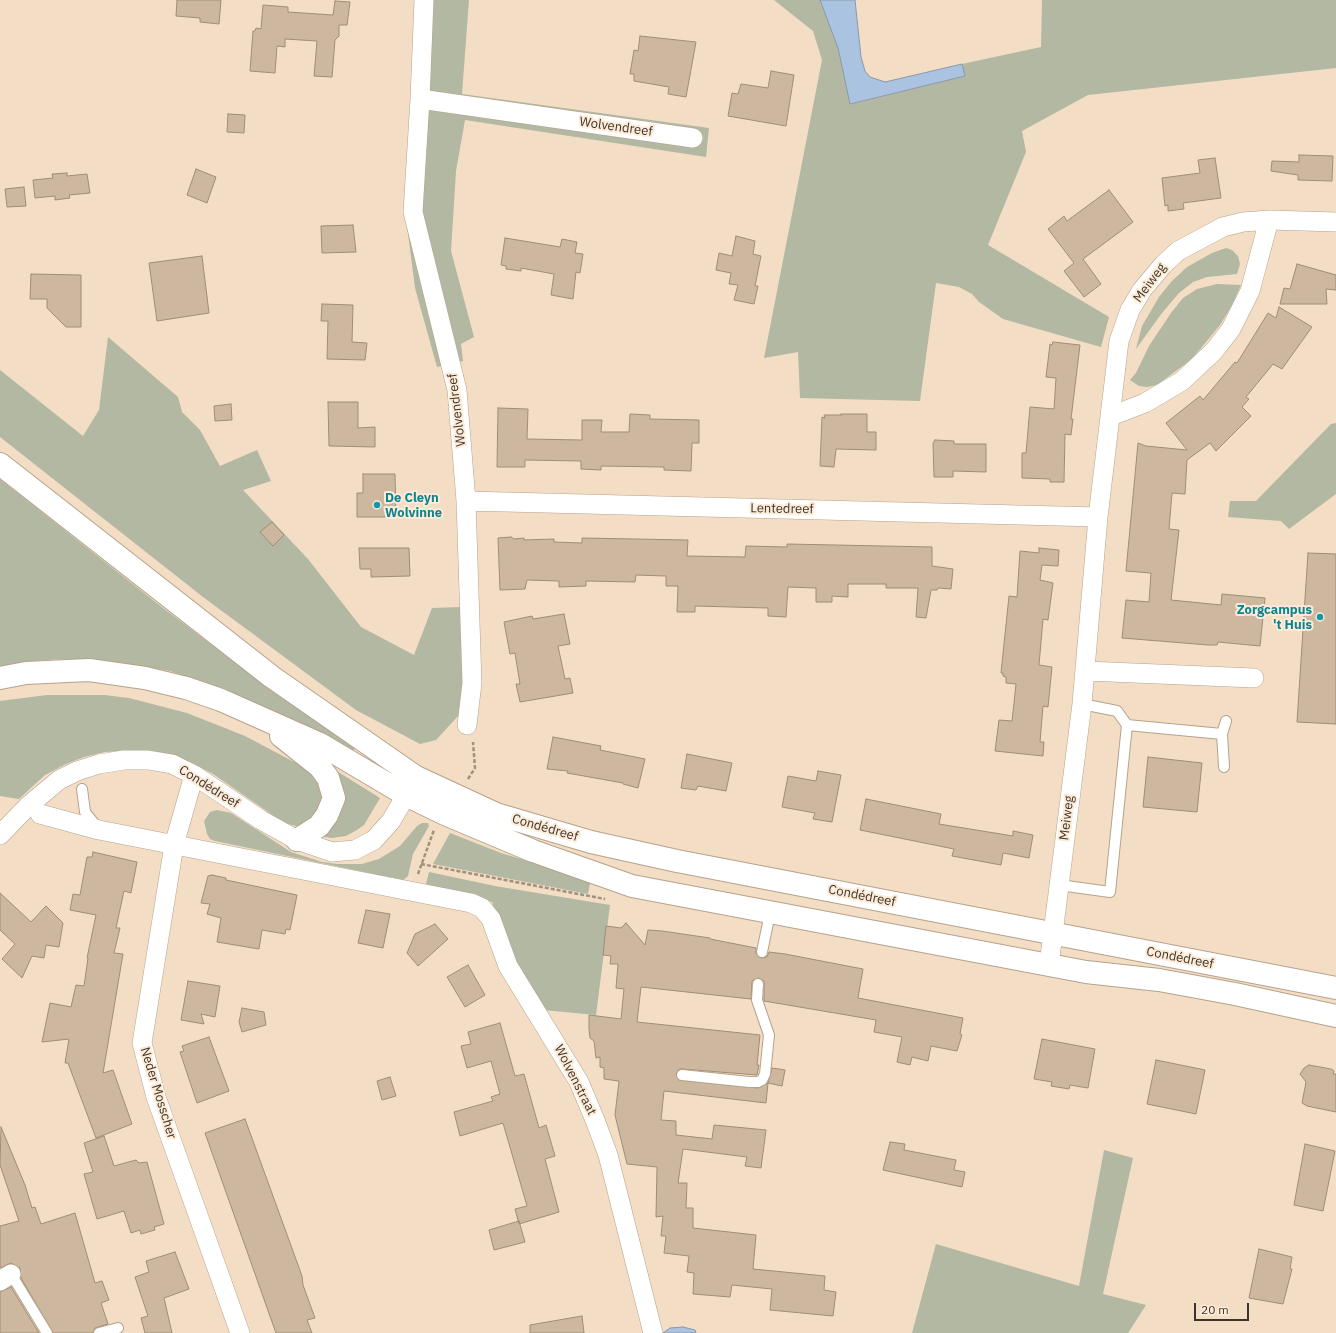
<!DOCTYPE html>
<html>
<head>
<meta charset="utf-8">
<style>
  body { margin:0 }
  #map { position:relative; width:1336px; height:1333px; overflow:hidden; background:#f3ddc4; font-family:"IBM Plex Sans",sans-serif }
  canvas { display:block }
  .scale { position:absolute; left:1194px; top:1303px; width:55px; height:18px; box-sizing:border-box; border:2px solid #3c342a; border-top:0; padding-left:5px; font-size:12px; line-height:14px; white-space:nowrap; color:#3c342a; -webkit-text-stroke:3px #fdebd7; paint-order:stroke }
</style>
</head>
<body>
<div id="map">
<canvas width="1336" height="1333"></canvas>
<div class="scale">20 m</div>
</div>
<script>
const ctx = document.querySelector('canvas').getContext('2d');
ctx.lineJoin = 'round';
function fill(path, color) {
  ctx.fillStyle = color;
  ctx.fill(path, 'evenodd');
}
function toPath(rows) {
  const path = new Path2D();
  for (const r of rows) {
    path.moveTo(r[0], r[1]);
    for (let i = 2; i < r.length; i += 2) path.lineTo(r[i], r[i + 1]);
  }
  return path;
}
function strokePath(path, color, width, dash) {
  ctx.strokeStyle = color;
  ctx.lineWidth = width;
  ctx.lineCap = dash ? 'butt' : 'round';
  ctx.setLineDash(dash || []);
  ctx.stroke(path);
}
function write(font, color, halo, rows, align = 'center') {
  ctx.font = font + ' "IBM Plex Sans",sans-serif';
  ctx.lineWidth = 4;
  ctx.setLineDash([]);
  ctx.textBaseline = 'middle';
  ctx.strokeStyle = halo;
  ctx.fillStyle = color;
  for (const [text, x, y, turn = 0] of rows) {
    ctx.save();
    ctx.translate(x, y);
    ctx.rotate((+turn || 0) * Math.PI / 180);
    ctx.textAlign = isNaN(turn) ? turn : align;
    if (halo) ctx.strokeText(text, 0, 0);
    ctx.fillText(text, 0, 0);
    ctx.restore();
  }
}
const green = toPath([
  [418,0,469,0,462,94,709,128,706,157,465,120,456,171,451,251,474,337,461,344,463,361,437,367,415,288,406,218],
  [774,0,820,0,838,48,851,104,965,76,962,64,1041,47,1042,0,1336,0,1336,68,1088,95,1022,131,1026,152,988,245,1109,317,1101,347,1003,319,979,302,972,294,959,287,936,283,920,401,800,398,798,352,764,358,822,60,813,31],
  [1226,248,1232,250,1238,256,1240,264,1237,274,1207,277,1193,282,1179,293,1162,313,1136,349,1142,326,1159,297,1171,282,1187,267,1212,253],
  [1217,284,1241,285,1232,305,1220,325,1192,359,1157,385,1147,387,1139,386,1130,380,1136,373,1149,346,1171,313,1183,298,1197,289],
  [108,337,178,397,182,412,200,430,220,466,257,450,271,481,243,490,308,559,361,627,414,655,432,608,461,607,463,682,459,715,436,740,420,744,356,710,203,597,0,437,0,370,83,436,99,410],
  [1336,423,1336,494,1289,529,1281,521,1228,517,1230,501,1256,501,1331,424],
  [0,479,163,608,264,684,355,748,350,756,229,691,170,671,133,665,67,659,43,660,0,667],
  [47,695,104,695,129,698,187,713,245,736,313,772,324,786,324,810,304,825,296,826,284,823,213,774,192,763,170,755,143,750,105,752,84,757,66,764,45,775,19,799,0,796,0,701],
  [335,770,380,798,364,825,357,830,346,836,332,838,318,836],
  [217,810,231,813,291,852,322,862,338,864,362,864,379,859,400,846,417,826,422,823,428,823,429,826,413,854,408,876,403,880,215,841,210,839,207,834,204,821,210,812],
  [450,833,501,853,587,879,590,883,588,894,433,864],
  [429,872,495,886,610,905,596,1015,543,1010,505,941,492,902,426,884],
  [1104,1150,1133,1158,1103,1294,1146,1305,1128,1333,912,1333,936,1244,1079,1286]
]);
const water = toPath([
  [820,0,855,0,861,57,865,71,870,77,885,82,962,64,965,76,850,104,838,48,820,0],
  [683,1327,695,1330,696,1333,663,1333,670,1328,683,1327]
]);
const building = toPath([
  [177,0,221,0,219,24,200,22,200,18,176,16,177,0],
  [335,1,350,2,347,25,339,25,339,36,335,40,332,77,314,76,317,41,285,39,285,47,277,46,275,73,250,71,253,31,255,31,256,28,261,29,263,5,288,7,288,12,333,15,335,1],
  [640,36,696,42,686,97,668,94,669,87,634,81,634,74,630,74,634,50,638,51,640,36],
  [771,71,794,75,786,126,728,116,732,93,738,94,741,84,768,88,771,71],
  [228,114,245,115,244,133,227,132,228,114],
  [1299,155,1333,156,1332,181,1298,180,1298,175,1271,171,1272,161,1299,162,1299,155],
  [1215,158,1221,198,1183,203,1184,209,1168,211,1168,205,1165,206,1162,178,1200,173,1198,160,1215,158],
  [196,169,216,177,207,203,187,195,196,169],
  [67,173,67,176,87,174,90,193,69,195,70,198,55,200,55,196,35,198,33,180,53,178,52,174,67,173],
  [24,187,26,206,7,207,5,189,24,187],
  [1109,190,1133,222,1083,259,1101,284,1084,297,1064,271,1074,263,1048,229,1064,216,1067,221,1109,190],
  [353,225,356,252,322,253,321,226,353,225],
  [736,236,755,241,753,254,761,256,755,286,758,286,754,304,734,300,738,285,729,284,731,273,716,270,719,253,732,256,736,236],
  [505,238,560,247,562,239,577,242,575,253,583,254,580,273,576,272,573,299,551,295,554,274,521,268,521,271,506,269,506,266,501,265,505,238],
  [202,256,209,313,157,321,149,263,202,256],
  [1297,264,1336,275,1336,290,1326,289,1327,304,1280,304,1284,288,1290,289,1297,264],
  [31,274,81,275,81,327,66,327,47,308,47,299,30,299,31,274],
  [322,304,353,305,352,342,367,343,365,360,327,359,328,321,321,321,322,304],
  [1279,307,1312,327,1282,369,1273,364,1246,397,1249,399,1242,407,1251,416,1216,451,1210,443,1187,460,1185,494,1172,493,1169,529,1179,530,1171,600,1221,605,1222,594,1265,598,1260,646,1218,642,1217,645,1208,645,1122,638,1126,600,1149,602,1151,573,1126,571,1138,443,1146,446,1187,450,1166,423,1200,396,1203,400,1235,362,1237,363,1268,313,1276,318,1279,307],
  [1053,342,1080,345,1071,419,1073,419,1071,435,1065,434,1064,482,1050,482,1050,479,1022,478,1022,453,1026,453,1030,407,1054,409,1056,378,1046,377,1050,344,1052,345,1053,342],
  [328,402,358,402,358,428,375,427,375,447,329,446,328,402],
  [231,404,232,420,215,421,214,406,231,404],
  [498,408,528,409,527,439,582,440,582,420,602,420,601,432,629,432,630,414,650,415,650,419,699,420,699,443,692,443,691,471,664,470,664,467,601,466,601,470,581,469,581,461,525,460,525,467,497,467,498,408],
  [841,414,867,414,867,432,876,432,876,450,836,449,834,467,820,466,822,417,825,418,824,415,842,415,841,414],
  [935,440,954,441,954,444,986,444,986,472,953,471,953,477,934,477,933,443,935,440],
  [363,474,395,474,396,517,357,517,357,493,363,493,363,474],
  [272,522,284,535,273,546,260,532,272,522],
  [511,537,514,539,524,538,524,540,554,539,554,542,582,543,582,538,688,540,687,556,745,557,746,546,787,547,787,544,932,547,932,566,953,569,951,589,938,588,937,590,931,590,926,618,916,617,918,588,886,588,886,584,848,584,848,597,832,596,832,602,816,602,816,588,788,587,786,617,768,616,768,608,695,606,695,612,677,612,678,586,666,586,666,576,636,575,635,582,586,581,586,586,559,587,559,581,527,580,525,589,500,590,498,538,511,537],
  [359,548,409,548,410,576,371,577,371,569,360,569,359,548],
  [1039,548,1059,550,1058,566,1042,565,1040,580,1053,583,1048,620,1043,619,1039,665,1052,667,1048,707,1043,706,1040,742,1044,742,1043,756,995,751,999,720,1012,721,1016,684,1006,683,1006,677,1003,676,1003,673,1001,673,1009,596,1017,597,1020,551,1039,553,1039,548],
  [1308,553,1336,554,1336,724,1297,722,1308,553],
  [564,614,570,644,558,646,565,679,570,678,573,693,520,702,516,684,520,684,515,653,510,654,504,622,532,616,533,619,564,614],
  [553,737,601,746,600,750,645,759,638,788,623,784,623,783,567,773,568,771,547,769,553,737],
  [687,754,732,763,726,791,698,786,696,790,681,788,687,754],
  [1148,757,1202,763,1197,812,1143,807,1148,757],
  [818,771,841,775,832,822,813,819,815,813,782,807,788,776,816,781,818,771],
  [866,799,941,814,939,824,1013,836,1013,831,1033,835,1029,858,1003,853,1001,865,952,856,954,849,860,830,866,799],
  [93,852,137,862,131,893,124,891,116,928,120,928,114,953,123,954,103,1073,113,1070,132,1124,96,1138,68,1063,65,1063,69,1039,42,1042,50,1003,71,1007,76,985,84,986,88,958,87,958,96,915,70,910,73,894,80,895,87,857,92,857,93,852],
  [212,875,226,878,226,880,297,895,290,930,286,929,285,934,262,930,259,949,217,942,221,918,207,914,210,904,201,903,208,876,212,875],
  [0,893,31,922,46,906,63,923,59,947,46,945,44,958,32,956,22,978,2,959,15,944,0,930,0,893],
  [366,910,390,914,383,948,358,943,366,910],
  [626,923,645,945,648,930,662,931,710,938,710,939,756,948,756,954,761,958,767,957,769,952,785,954,863,969,858,998,963,1018,960,1034,962,1035,957,1051,931,1046,928,1061,912,1057,910,1065,897,1062,902,1037,874,1032,876,1020,764,1001,764,981,759,978,752,981,751,999,641,987,637,1022,760,1035,757,1065,759,1065,757,1075,682,1069,679,1069,676,1074,679,1080,758,1088,768,1083,772,1068,785,1070,782,1086,768,1083,766,1103,664,1091,661,1120,676,1121,676,1135,712,1139,714,1125,766,1130,761,1168,745,1166,747,1157,683,1149,678,1183,687,1183,686,1208,693,1208,693,1228,756,1235,753,1269,825,1276,824,1290,836,1292,833,1316,770,1310,772,1289,732,1285,730,1297,693,1294,694,1273,687,1272,689,1256,664,1253,666,1236,661,1236,663,1216,656,1217,657,1167,627,1164,615,1115,619,1081,604,1079,604,1068,600,1067,600,1057,596,1058,594,1041,590,1038,589,1029,589,1015,621,1019,624,989,616,988,618,964,610,964,611,956,603,955,606,926,621,928,626,923],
  [435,924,448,939,418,966,407,953,415,934,435,924],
  [468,965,485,995,465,1007,447,977,468,965],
  [188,981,220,986,215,1017,201,1014,204,1024,181,1020,188,981],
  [242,1008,264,1012,266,1025,242,1032,239,1022,242,1008],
  [500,1023,515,1076,524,1074,539,1128,546,1125,555,1156,545,1159,559,1212,519,1224,515,1209,527,1206,503,1123,460,1136,454,1112,493,1101,491,1097,500,1094,491,1061,467,1068,461,1046,471,1044,468,1032,500,1023],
  [209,1037,229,1091,197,1103,180,1052,184,1051,182,1046,209,1037],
  [1042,1039,1095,1049,1088,1088,1070,1085,1069,1089,1051,1086,1052,1082,1034,1079,1042,1039],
  [1156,1060,1205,1070,1196,1114,1147,1104,1156,1060],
  [1309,1065,1331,1069,1334,1071,1333,1074,1336,1074,1336,1112,1307,1106,1302,1103,1306,1082,1300,1074,1304,1068,1309,1065],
  [390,1077,396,1096,382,1100,377,1081,390,1077],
  [245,1119,302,1276,303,1285,315,1318,307,1320,312,1333,276,1333,205,1133,245,1119],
  [1,1127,25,1185,32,1208,35,1207,41,1224,75,1213,95,1283,102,1281,109,1300,101,1303,108,1324,95,1328,93,1333,53,1333,21,1278,20,1268,11,1263,0,1268,0,1226,19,1221,0,1165,1,1127],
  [104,1136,114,1166,136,1160,139,1163,147,1162,164,1224,154,1227,155,1230,141,1234,140,1230,131,1233,124,1211,97,1219,84,1174,93,1172,84,1143,104,1136],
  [890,1142,905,1144,904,1150,956,1160,954,1170,965,1172,962,1187,883,1170,890,1142],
  [1305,1144,1335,1151,1323,1211,1294,1205,1305,1144],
  [519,1221,525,1242,494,1250,489,1230,519,1221],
  [1259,1249,1292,1257,1290,1269,1292,1269,1283,1304,1249,1298,1259,1249],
  [175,1252,189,1289,164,1298,172,1333,145,1333,141,1318,148,1316,135,1277,149,1272,146,1261,175,1252],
  [11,1287,39,1333,0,1333,0,1292,11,1287],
  [582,1316,584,1333,530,1333,530,1325,582,1316]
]);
const path = toPath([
  [468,779,475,768,473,742],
  [421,864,605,899],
  [418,874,434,830]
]);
const service = toPath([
  [1127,725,1222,734],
  [1224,767,1222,734,1226,721],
  [82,789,85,812,97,827],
  [1059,885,1110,892,1127,725,1117,711,1082,704],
  [762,952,770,913],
  [682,1075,749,1082,758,1082,762,1080,765,1074,769,1035,757,1000,758,984],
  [11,1274,47,1333],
  [99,1333,118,1328]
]);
const minor = toPath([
  [424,0,420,99,413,212,457,390,466,501,472,683,467,725],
  [420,99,693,138],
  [1111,416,1145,403,1182,381,1214,351,1231,329,1250,291,1269,220],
  [466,501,1098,517],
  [1086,671,1254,678],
  [194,775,174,845,142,1043,156,1097,240,1333],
  [40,814,99,830,471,903,482,908,491,919,508,966,579,1082,595,1120,608,1155,653,1333],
  [0,835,28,806,59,780,77,771,99,764,124,760,148,760,172,764,194,775,261,820,297,840,332,852,355,850,374,840,391,821,414,782],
  [1049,965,1082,704,1098,517,1119,341,1130,310,1142,290,1163,265,1178,251,1223,227,1243,222,1269,220,1336,222],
  [0,1281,11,1274]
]);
const primary = toPath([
  [416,777,496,814,591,842,677,861,1336,988],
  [406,795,445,814,533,851,632,886,1049,965,1086,972,1159,980,1235,994,1336,1016]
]);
const motorway = toPath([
  [0,464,272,677,416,777],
  [0,678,26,673,89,670,145,678,186,688,221,700,320,744,406,795],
  [281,736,320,767,328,778,334,798,327,815,319,826,297,840]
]);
const markers = [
  [377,505,4,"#0f9aa8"],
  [1320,617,4,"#0f9aa8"]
];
const streetNames = [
  ["Wolvendreef",616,127,8],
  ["Meiweg",1150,283,-53],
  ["Wolvendreef",457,410,-97],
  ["Lentedreef",782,509,1],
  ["Condédreef",209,787,32],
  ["Meiweg",1067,818,-83],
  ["Condédreef",545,828,16],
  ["Condédreef",862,896,11],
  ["Condédreef",1180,958,11],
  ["Wolvenstraat",575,1080,63],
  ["Neder Mosscher",158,1093,73]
];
const cultureNames = [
  ["De Cleyn",385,498],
  ["Wolvinne",385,513],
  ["Zorgcampus",1312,610,"right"],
  ["'t Huis",1312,625,"right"]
];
fill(green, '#b2b8a2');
fill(water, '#aac3e1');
strokePath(water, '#8998aa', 1);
fill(building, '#cdb89f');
strokePath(building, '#a08c75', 1);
strokePath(service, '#b7a28b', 12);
strokePath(minor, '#b7a28b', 20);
strokePath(primary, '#b7a28b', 24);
strokePath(motorway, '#b7a28b', 24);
strokePath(path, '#a1917f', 2.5, [4, 2]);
strokePath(service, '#fff', 10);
strokePath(minor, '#fff', 19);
strokePath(primary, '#fff', 22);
strokePath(motorway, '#fff', 22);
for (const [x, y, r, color] of markers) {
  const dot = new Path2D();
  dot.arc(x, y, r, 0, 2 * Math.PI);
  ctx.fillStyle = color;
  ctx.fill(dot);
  strokePath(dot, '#fdebd7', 1.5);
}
write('13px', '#3c342a', '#fdebd7', streetNames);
write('bold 13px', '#0d838f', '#fdebd7', cultureNames, 'left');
</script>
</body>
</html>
